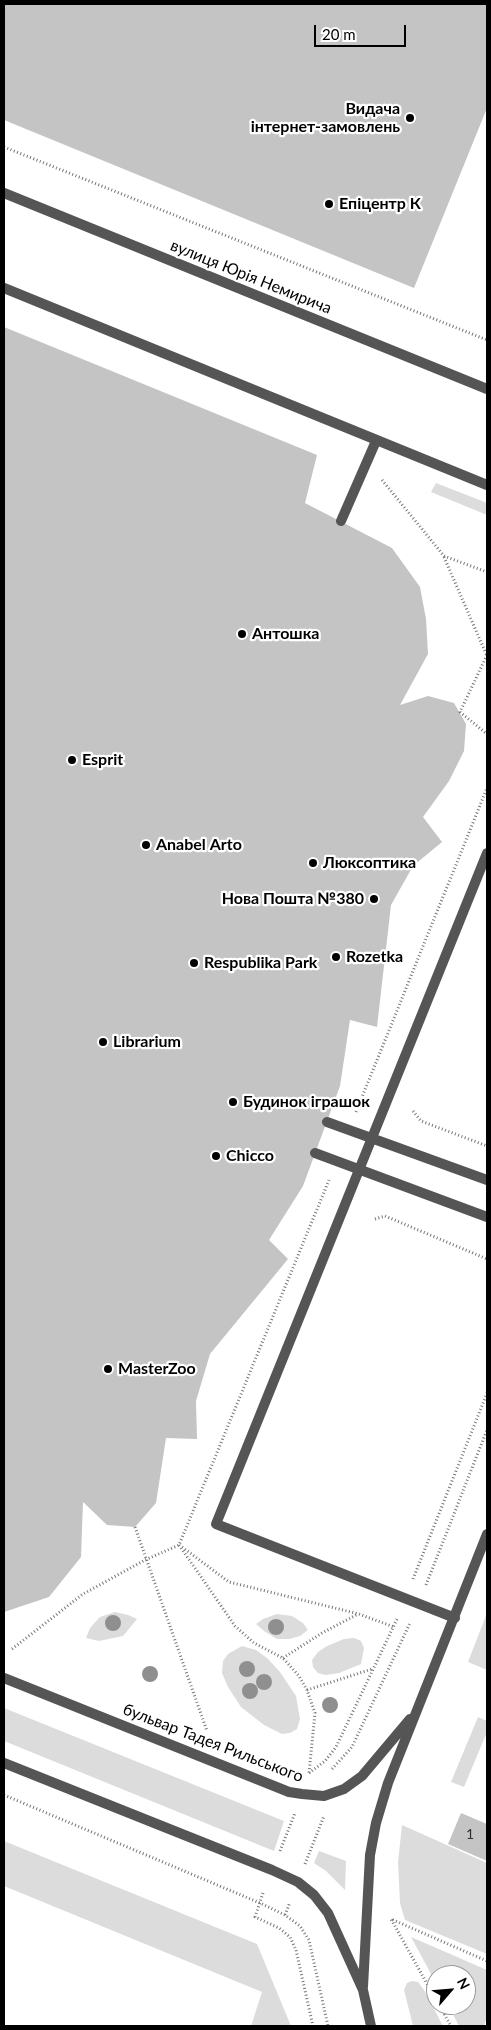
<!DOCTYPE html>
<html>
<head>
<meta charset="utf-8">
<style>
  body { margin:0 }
  #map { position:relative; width:491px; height:2030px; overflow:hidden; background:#fff; font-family:Lato,sans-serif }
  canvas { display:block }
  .frame { position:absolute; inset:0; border:5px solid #000; pointer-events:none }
  .north { position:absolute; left:426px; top:1965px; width:50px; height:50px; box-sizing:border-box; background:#fff; border:1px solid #999; border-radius:50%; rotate:63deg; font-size:14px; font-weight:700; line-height:20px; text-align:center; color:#000 }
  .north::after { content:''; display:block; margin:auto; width:18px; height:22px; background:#000; clip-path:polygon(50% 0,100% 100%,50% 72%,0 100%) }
  .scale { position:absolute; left:314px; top:25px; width:92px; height:22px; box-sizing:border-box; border:2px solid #000; border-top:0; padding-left:6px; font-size:15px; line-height:18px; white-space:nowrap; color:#000; -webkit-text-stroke:4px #fff; paint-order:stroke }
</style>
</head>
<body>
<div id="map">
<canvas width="491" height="2030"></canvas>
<div class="frame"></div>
<div class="north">N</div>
<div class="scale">20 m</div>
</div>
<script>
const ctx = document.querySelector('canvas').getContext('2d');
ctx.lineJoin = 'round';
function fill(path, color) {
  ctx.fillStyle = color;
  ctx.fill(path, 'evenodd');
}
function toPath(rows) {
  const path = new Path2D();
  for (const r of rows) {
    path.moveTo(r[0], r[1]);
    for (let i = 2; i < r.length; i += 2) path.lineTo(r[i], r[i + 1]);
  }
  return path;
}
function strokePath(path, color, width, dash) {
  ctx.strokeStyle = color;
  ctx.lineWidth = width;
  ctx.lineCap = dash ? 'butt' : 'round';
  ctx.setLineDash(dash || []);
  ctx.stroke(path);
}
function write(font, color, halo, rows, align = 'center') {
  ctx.font = font + ' Lato,sans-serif';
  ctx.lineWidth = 4.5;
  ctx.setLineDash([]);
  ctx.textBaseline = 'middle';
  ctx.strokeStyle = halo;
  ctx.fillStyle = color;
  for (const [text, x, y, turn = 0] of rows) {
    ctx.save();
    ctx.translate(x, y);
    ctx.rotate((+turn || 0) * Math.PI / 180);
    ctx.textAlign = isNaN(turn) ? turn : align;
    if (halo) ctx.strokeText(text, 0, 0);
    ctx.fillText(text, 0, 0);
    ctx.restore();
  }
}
const green = toPath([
  [436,483,487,503,487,515,431,492],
  [115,1612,128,1615,137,1619,123,1636,99,1641,86,1638,90,1628,100,1617],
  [487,1613,487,1670,468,1662],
  [277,1614,292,1616,303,1623,308,1630,300,1636,289,1639,277,1639,264,1631,256,1624,263,1619],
  [354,1638,361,1641,364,1648,361,1664,339,1673,326,1675,318,1673,313,1667,312,1660,318,1652,327,1646,344,1639],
  [242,1646,256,1650,267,1658,280,1672,296,1696,300,1719,297,1729,290,1733,282,1734,264,1725,241,1707,228,1687,222,1673,223,1661,228,1654],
  [4,1708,284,1821,274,1851,4,1741],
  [478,1717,487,1721,487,1732,464,1787,451,1782],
  [402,1825,487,1863,487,1954,405,1920,400,1903,398,1862],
  [4,1841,257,1944,291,2026,251,2026,262,1992,4,1886],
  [319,1851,346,1861,345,1890,326,1871,314,1863],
  [411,1937,487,1970,487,2016,484,2026,459,2026,448,2005,466,2005,466,1975,436,1975,436,1983],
  [412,1981,418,1982,424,1990,443,2026,413,2026,404,1990,407,1983]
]);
const building = toPath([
  [4,4,487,4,487,108,414,288,4,120],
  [4,327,317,455,305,503,392,548,420,587,426,619,428,654,400,705,428,696,454,703,466,724,464,751,449,781,423,817,442,842,413,866,391,905,377,1027,350,1020,340,1086,303,1186,269,1240,288,1259,210,1354,196,1401,197,1439,166,1438,156,1503,135,1527,107,1525,83,1502,81,1557,49,1597,4,1612],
  [461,1813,487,1824,487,1861,448,1844]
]);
const path = toPath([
  [4,147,487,340],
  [382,480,444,556,487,572],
  [444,557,487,656],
  [487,655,460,712,487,734],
  [413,1111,421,1121,487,1146],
  [356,1112,487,788],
  [375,1219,385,1216,487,1259],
  [135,1527,207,1731],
  [179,1545,235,1626,254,1643,283,1658,299,1676,307,1690,315,1713,309,1773],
  [182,1547,229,1582,359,1614,394,1627],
  [413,1579,487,1393],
  [426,1585,487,1430],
  [12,1649,83,1594,145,1560,179,1545,329,1180],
  [283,1658,322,1633,358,1614],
  [307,1690,372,1669],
  [332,1769,352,1747,410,1623],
  [309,1773,325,1761,336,1747,398,1617],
  [4,1795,260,1903,285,1915,300,1926,309,1940,328,2026],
  [280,1851,295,1813],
  [305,1864,324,1816],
  [263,1893,255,1917,279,1928,290,1937,296,1950,313,2026],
  [285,1915,290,1902],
  [436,2000,391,1919,487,1961],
  [439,2005,451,2026]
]);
const lane = toPath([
  [4,288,487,485],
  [341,521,376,441],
  [327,1122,487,1180],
  [315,1153,487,1217],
  [455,1618,216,1524,487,853]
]);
const street = toPath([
  [4,193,487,389],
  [4,1678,289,1792,302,1794,324,1796,344,1789,362,1776,410,1719],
  [4,1763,272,1870,298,1882,314,1895,328,1913,363,1990,371,2026],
  [363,1987,370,1855,376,1823,388,1783,487,1534]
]);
const trees = [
  [113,1623],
  [276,1627],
  [247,1669],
  [150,1674],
  [264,1682],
  [250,1691],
  [330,1705]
];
const markers = [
  [410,118,5,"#000"],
  [329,204,5,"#000"],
  [242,634,5,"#000"],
  [72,760,5,"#000"],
  [146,845,5,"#000"],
  [313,863,5,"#000"],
  [374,899,5,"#000"],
  [336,957,5,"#000"],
  [194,963,5,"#000"],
  [103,1042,5,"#000"],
  [233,1102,5,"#000"],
  [216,1156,5,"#000"],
  [108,1369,5,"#000"]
];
const numberNames = [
  ["1",470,1834]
];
const poiNames = [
  ["Видача",400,109,"right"],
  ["інтернет-замовлень",400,127,"right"],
  ["Епіцентр К",339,204],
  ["Антошка",252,634],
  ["Esprit",82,760],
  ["Anabel Arto",156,845],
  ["Люксоптика",323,863],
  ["Нова Пошта №380",364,899,"right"],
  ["Rozetka",346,957],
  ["Respublika Park",204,963],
  ["Librarium",113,1042],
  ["Будинок іграшок",243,1102],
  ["Chicco",226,1156],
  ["MasterZoo",118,1369]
];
const streetNames = [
  ["вулиця Юрія Немирича",251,277,22],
  ["бульвар Тадея Рильського",213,1743,21]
];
fill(green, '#dcdcdc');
fill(building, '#c4c4c4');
strokePath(path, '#777', 3, [1, 2.5]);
strokePath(lane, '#555', 10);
strokePath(street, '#555', 10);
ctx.fillStyle = '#8f8f8f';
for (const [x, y] of trees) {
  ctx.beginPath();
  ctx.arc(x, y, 8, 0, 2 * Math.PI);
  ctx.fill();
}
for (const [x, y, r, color] of markers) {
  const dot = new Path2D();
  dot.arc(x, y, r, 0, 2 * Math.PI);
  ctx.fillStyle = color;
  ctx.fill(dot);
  strokePath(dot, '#fff', 2);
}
write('14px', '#313131', null, numberNames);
write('bold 16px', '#000', '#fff', poiNames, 'left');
write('16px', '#000', '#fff', streetNames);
</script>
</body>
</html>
